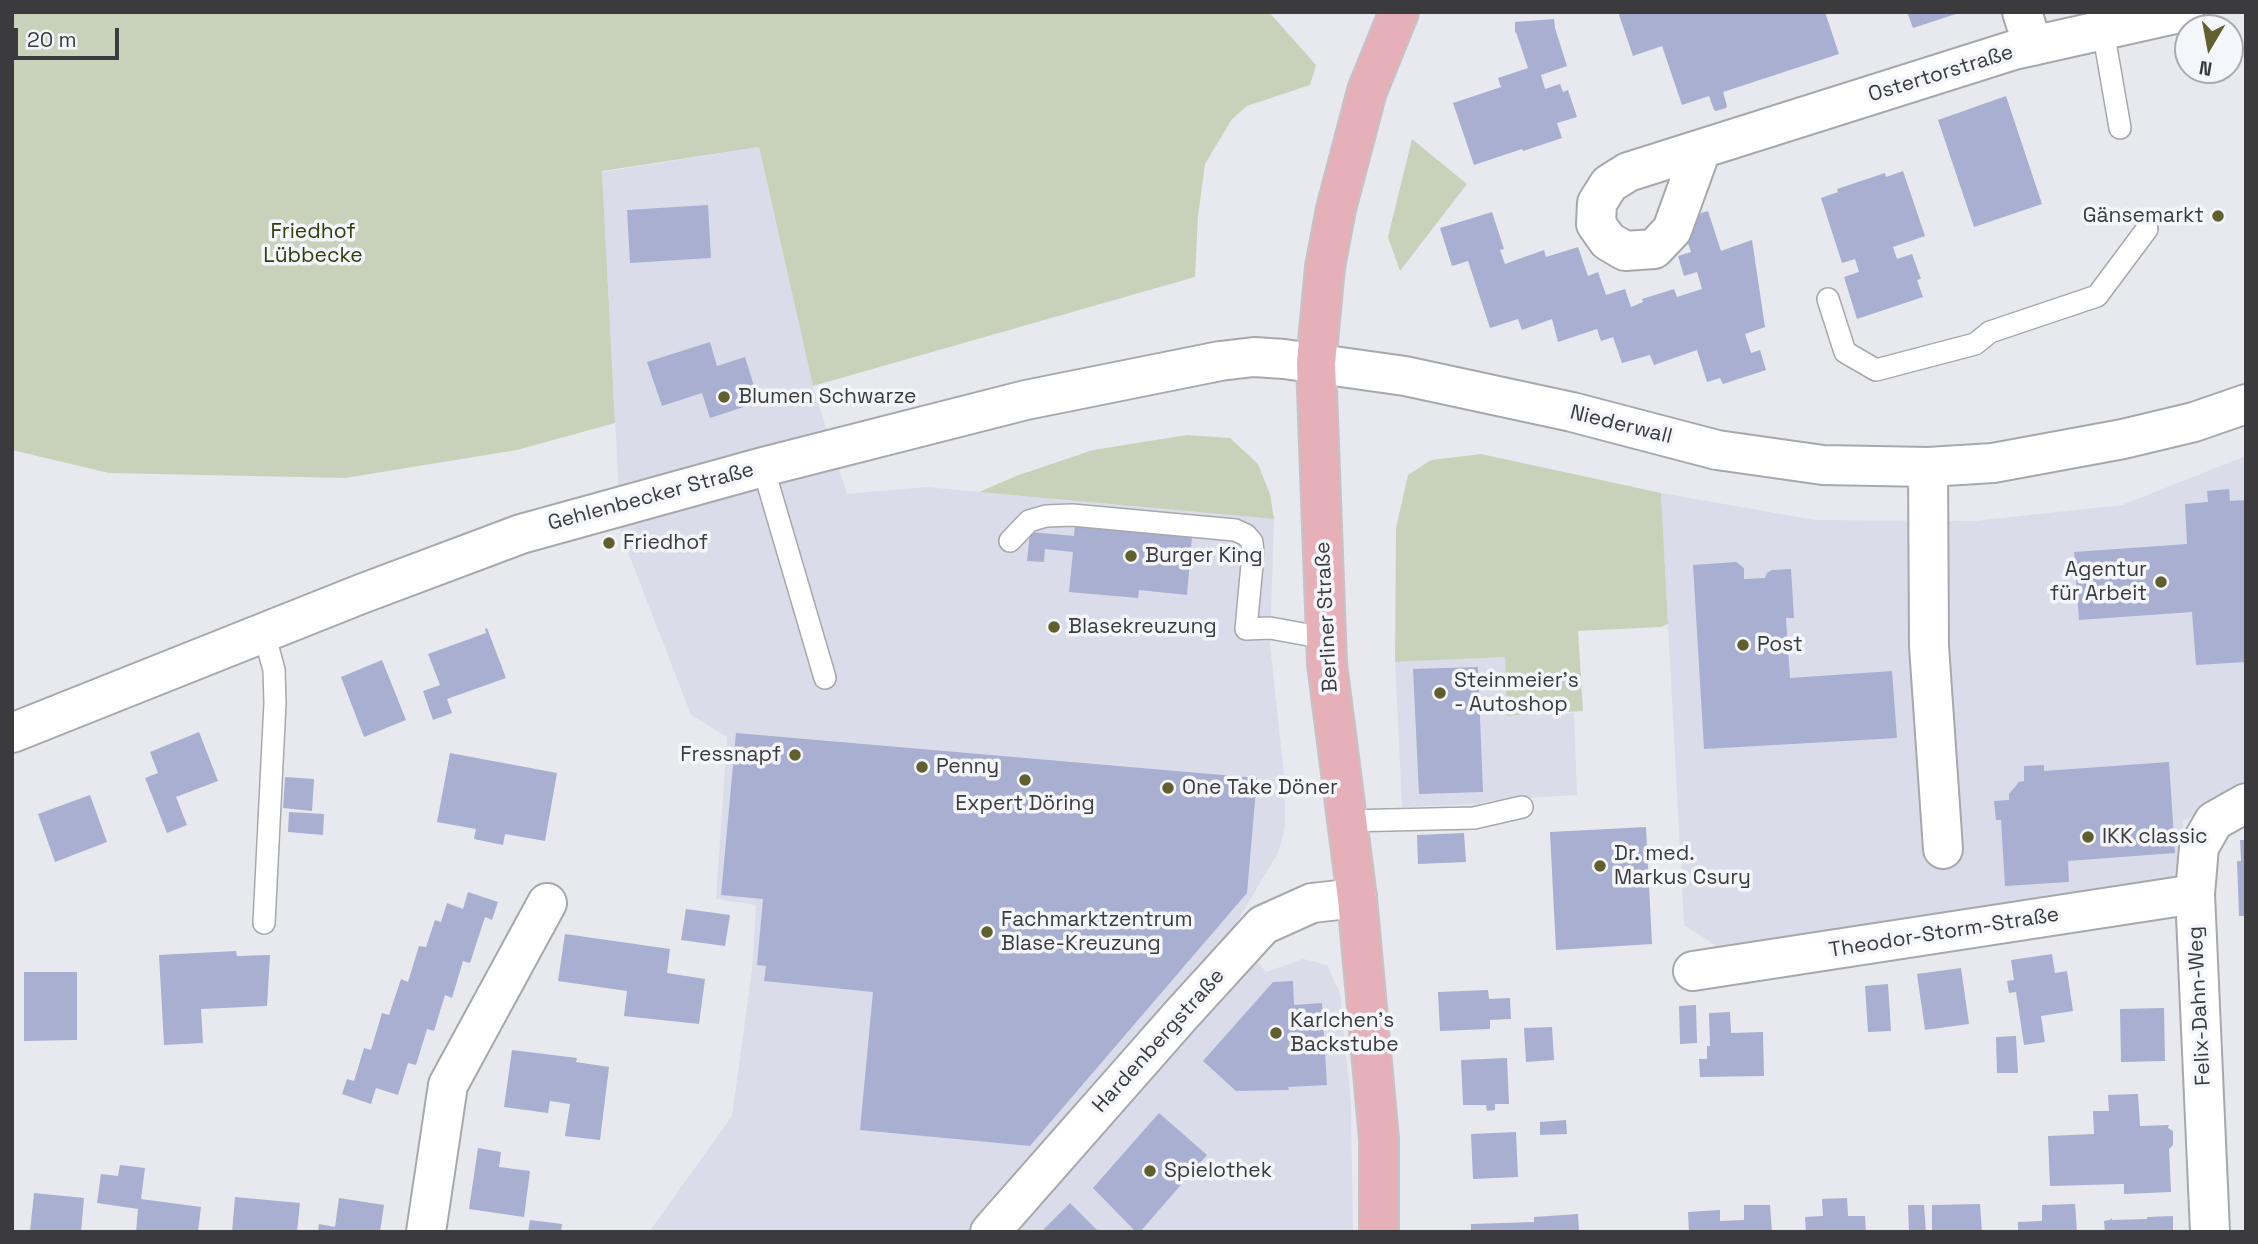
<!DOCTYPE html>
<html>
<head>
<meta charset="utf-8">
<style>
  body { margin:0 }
  #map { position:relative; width:2258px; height:1244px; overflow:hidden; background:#e8e9ee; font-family:"Space Grotesk",sans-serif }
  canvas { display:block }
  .frame { position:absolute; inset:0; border:14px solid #3b3b3d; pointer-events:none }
  .north { position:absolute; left:2174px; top:14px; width:70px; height:70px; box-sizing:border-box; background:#f5f6fb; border:2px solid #ababaf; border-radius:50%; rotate:190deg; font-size:19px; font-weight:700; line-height:28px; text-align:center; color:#3b3b3d }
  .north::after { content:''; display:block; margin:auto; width:24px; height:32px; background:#5f602d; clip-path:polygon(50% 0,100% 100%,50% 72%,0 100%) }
  .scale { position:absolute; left:14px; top:28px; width:105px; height:32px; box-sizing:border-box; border:4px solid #3b3b3d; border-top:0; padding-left:9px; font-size:21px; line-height:24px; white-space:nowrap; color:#3b3b3d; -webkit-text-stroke:5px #f5f6fb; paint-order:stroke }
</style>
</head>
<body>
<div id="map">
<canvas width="2258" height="1244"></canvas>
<div class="frame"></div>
<div class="north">N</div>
<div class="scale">20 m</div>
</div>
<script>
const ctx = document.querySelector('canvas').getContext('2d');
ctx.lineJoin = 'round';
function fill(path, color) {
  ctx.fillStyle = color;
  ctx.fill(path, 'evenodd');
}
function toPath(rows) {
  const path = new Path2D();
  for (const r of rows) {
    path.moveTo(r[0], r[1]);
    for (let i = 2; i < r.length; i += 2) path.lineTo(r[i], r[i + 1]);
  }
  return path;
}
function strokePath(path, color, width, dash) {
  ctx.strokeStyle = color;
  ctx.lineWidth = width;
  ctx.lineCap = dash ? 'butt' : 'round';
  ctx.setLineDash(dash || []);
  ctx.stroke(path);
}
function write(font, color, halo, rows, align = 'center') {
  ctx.font = font + ' "Space Grotesk",sans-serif';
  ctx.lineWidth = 7;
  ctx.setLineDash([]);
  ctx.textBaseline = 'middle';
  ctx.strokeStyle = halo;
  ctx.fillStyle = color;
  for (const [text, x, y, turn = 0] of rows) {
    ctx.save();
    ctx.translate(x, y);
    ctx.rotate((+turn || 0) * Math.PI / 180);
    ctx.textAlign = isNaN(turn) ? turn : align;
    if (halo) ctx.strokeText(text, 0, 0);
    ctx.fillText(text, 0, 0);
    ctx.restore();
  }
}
const built = toPath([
  [759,147,813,386,847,494,926,487,1274,519,1270,644,1285,784,1285,826,1279,851,1231,932,1266,972,1303,959,1327,965,1340,993,1351,1103,1353,1232,649,1232,732,1116,752,970,756,905,716,899,727,737,691,715,621,534,602,172],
  [2246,456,2246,791,2183,821,2183,881,1723,950,1684,925,1661,493,1816,520,1974,521,2122,505],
  [1505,657,1507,716,1574,713,1577,795,1494,800,1479,804,1402,807,1395,662]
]);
const green = toPath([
  [12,12,1269,12,1316,65,1310,85,1247,106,1232,119,1205,164,1198,216,1195,277,813,386,759,147,602,171,615,423,517,450,345,478,109,473,12,450],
  [1412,139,1467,184,1400,271,1388,237],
  [1187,435,1230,438,1258,464,1270,494,1274,519,979,492,1016,476,1093,450],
  [1481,454,1661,493,1668,624,1661,627,1578,631,1583,711,1507,716,1505,657,1395,662,1396,528,1408,475,1431,460]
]);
const building = toPath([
  [1618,12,1825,12,1839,54,1723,92,1727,106,1726,108,1716,111,1714,110,1709,96,1682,105,1662,46,1633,56],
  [1907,12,1959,12,1959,13,1913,28],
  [1554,19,1555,28,1567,66,1541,75,1545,89,1560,84,1563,92,1568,90,1577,117,1557,123,1562,138,1523,151,1522,149,1474,165,1453,103,1501,87,1498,78,1528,68,1516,32,1515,33,1515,22],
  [2006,96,2042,204,1974,227,1938,120],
  [1903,171,1925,236,1893,247,1897,259,1912,254,1921,279,1917,280,1923,297,1857,319,1844,277,1859,272,1855,259,1842,263,1821,198,1838,192,1837,189,1885,173,1886,177],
  [708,205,711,258,630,263,627,210],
  [1708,211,1721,251,1752,240,1765,327,1745,334,1751,353,1760,350,1766,370,1723,384,1720,378,1707,382,1697,350,1654,365,1650,355,1622,363,1613,337,1601,341,1597,329,1558,342,1552,319,1522,330,1518,319,1490,328,1468,261,1452,266,1440,228,1492,212,1504,249,1500,250,1505,264,1544,250,1546,257,1578,247,1588,276,1598,272,1606,295,1625,289,1631,307,1643,302,1642,299,1674,289,1677,297,1702,289,1697,272,1684,276,1678,256,1691,252,1686,237,1701,213],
  [710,342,717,366,745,357,759,402,710,418,702,393,662,406,647,362],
  [2229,489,2230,501,2246,500,2246,662,2196,665,2192,612,2079,620,2074,552,2187,544,2185,504,2208,502,2207,491],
  [1075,524,1144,530,1144,533,1192,537,1187,595,1139,590,1138,598,1069,592,1073,552,1045,549,1044,562,1027,561,1030,532,1074,536],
  [1736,562,1744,568,1744,579,1765,578,1767,573,1772,570,1791,569,1794,618,1786,618,1790,678,1892,671,1897,738,1704,749,1693,565],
  [487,628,506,678,447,699,452,713,433,720,423,691,440,685,428,654,486,633,485,629],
  [382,660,406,720,364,737,341,677],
  [1478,667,1483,792,1419,794,1413,669],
  [199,732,218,781,176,797,187,825,167,833,145,778,158,773,150,752],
  [736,733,1257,778,1247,893,1030,1146,860,1130,873,992,764,981,766,966,757,965,763,899,721,895],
  [450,753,557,773,545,841,505,834,503,845,474,839,476,829,437,822],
  [2169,762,2175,853,2068,861,2069,882,2005,886,2001,820,1996,820,1994,801,2009,800,2009,794,2019,782,2024,781,2024,766,2044,765,2044,771],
  [285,777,314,779,312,811,283,808],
  [90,795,107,842,55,862,38,814],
  [289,812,324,814,323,835,288,832],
  [1646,827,1652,944,1556,950,1550,832],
  [1464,833,1466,862,1418,864,1417,835],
  [2240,840,2246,840,2246,916,2239,916,2237,861,2241,861],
  [468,892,498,902,492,920,485,917,470,963,463,961,452,998,445,995,434,1031,427,1029,416,1065,408,1063,398,1095,376,1088,371,1104,342,1094,347,1079,354,1081,364,1048,371,1050,382,1013,389,1015,401,979,408,982,419,946,426,947,435,920,441,922,447,903,463,909],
  [686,909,730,915,725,946,681,940],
  [565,934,670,949,667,973,705,979,699,1024,624,1016,627,991,558,981],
  [236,951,237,956,270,955,267,1006,201,1009,203,1043,164,1045,159,955],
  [2052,954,2055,973,2067,971,2073,1011,2041,1016,2045,1042,2024,1045,2016,992,2009,993,2007,981,2014,980,2011,960],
  [1961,968,1969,1024,1925,1030,1917,974],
  [24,972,77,972,77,1040,24,1041],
  [1293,981,1294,1005,1322,1003,1327,1085,1288,1087,1289,1090,1236,1091,1203,1061,1273,982],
  [1888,984,1891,1031,1868,1032,1865,986],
  [1488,990,1489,999,1510,998,1511,1019,1490,1020,1490,1029,1440,1031,1438,992],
  [1696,1005,1697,1043,1680,1044,1679,1006],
  [2164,1008,2165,1061,2121,1062,2120,1009],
  [1730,1012,1731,1033,1763,1032,1764,1076,1700,1077,1699,1059,1707,1059,1707,1046,1710,1046,1709,1013],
  [1552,1027,1554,1060,1526,1062,1524,1028],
  [2016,1036,2018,1073,1997,1073,1996,1037],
  [512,1050,577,1058,576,1062,609,1067,600,1140,565,1136,570,1104,550,1101,548,1113,504,1107],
  [1507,1058,1509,1104,1495,1104,1495,1110,1487,1111,1486,1105,1463,1105,1461,1060],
  [2138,1094,2140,1126,2169,1125,2168,1128,2173,1131,2173,1145,2169,1149,2171,1192,2124,1194,2124,1184,2050,1186,2048,1136,2094,1134,2093,1111,2109,1111,2108,1095],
  [1159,1113,1207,1155,1140,1232,1136,1232,1093,1188],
  [1566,1120,1567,1134,1540,1135,1540,1122],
  [1516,1132,1518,1177,1473,1179,1471,1134],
  [478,1148,501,1152,499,1167,530,1171,524,1217,469,1209],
  [120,1165,145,1168,141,1199,201,1207,198,1232,136,1232,138,1209,97,1203,101,1174,118,1176],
  [34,1193,84,1198,81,1232,30,1232],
  [235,1197,300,1203,297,1232,232,1232],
  [339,1198,384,1205,380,1232,318,1232,319,1224,335,1227],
  [1847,1198,1848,1216,1865,1216,1866,1232,1806,1232,1805,1217,1823,1216,1822,1199],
  [1070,1203,1099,1232,1041,1232],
  [1980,1204,1982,1232,1932,1232,1932,1205],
  [2075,1204,2077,1232,2018,1232,2018,1222,2042,1221,2042,1205],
  [1744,1205,1770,1205,1772,1232,1689,1232,1688,1212,1720,1210,1720,1221,1744,1220],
  [1908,1205,1924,1205,1926,1232,1909,1232],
  [1578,1214,1579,1232,1471,1232,1471,1224,1534,1222,1534,1217],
  [2173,1216,2173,1232,2105,1232,2104,1221,2110,1220,2112,1218,2112,1220,2147,1219,2147,1217],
  [530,1220,562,1224,561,1232,528,1232]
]);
const lane = toPath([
  [2103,30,2120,128],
  [1828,299,1845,352,1876,370,1975,344,1990,332,2097,296,2147,229],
  [763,467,825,678],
  [1010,541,1029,521,1046,516,1072,515,1235,530,1246,535,1252,542,1253,554,1246,629,1270,628,1325,638],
  [1346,821,1474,818,1522,807],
  [264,923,275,703,274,670,264,633]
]);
const street = toPath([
  [2022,12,2033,46],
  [1701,150,1672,230,1654,249,1625,251,1608,241,1596,224,1597,203,1609,184,1628,172,2014,50,2184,12],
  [1928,467,1929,646,1943,849],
  [12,733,361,594,521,534,763,467,1026,400,1220,361,1254,357,1284,359,1405,376,1572,412,1717,450,1823,465,1928,467,1993,463,2123,439,2194,422,2246,404],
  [1693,971,2195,894],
  [426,1232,448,1085,547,903],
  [990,1232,1181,1015,1263,925,1312,903,1357,898],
  [2210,1232,2195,894,2199,847,2214,821,2246,803]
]);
const primary = toPath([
  [1379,1232,1379,1139,1357,898,1327,664,1316,363,1325,267,1336,209,1367,91,1399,12]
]);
const markers = [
  [2218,216,7,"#5f602d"],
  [724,397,7,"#5f602d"],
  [609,543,7,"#5f602d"],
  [1131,556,7,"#5f602d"],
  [2161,582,7,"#5f602d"],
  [1054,627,7,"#5f602d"],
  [1743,645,7,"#5f602d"],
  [1440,693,7,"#5f602d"],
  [795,755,7,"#5f602d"],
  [922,767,7,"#5f602d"],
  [1025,780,7,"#5f602d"],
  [1168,788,7,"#5f602d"],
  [2088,837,7,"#5f602d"],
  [1600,866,7,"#5f602d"],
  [987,932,7,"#5f602d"],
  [1276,1033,7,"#5f602d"],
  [1150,1171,7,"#5f602d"]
];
const streetNames = [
  ["Ostertorstraße",1941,74,-17],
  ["Niederwall",1621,425,14],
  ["Gehlenbecker Straße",651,497,-15],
  ["Berliner Straße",1327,617,-93],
  ["Theodor-Storm-Straße",1944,933,-9],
  ["Felix-Dahn-Weg",2200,1006,-93],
  ["Hardenbergstraße",1159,1041,-48]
];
const poiNames = [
  ["Gänsemarkt",2204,216,"right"],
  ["Blumen Schwarze",738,397],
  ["Friedhof",623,543],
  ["Burger King",1145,556],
  ["Agentur",2147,570,"right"],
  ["für Arbeit",2147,594,"right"],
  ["Blasekreuzung",1068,627],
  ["Post",1757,645],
  ["Steinmeier's",1454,681],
  ["- Autoshop",1454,705],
  ["Fressnapf",781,755,"right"],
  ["Penny",936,767],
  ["One Take Döner",1182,788],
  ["Expert Döring",1025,804,"center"],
  ["IKK classic",2102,837],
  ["Dr. med.",1614,854],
  ["Markus Csury",1614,878],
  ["Fachmarktzentrum",1001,920],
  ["Blase-Kreuzung",1001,944],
  ["Karlchen's",1290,1021],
  ["Backstube",1290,1045],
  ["Spielothek",1164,1171]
];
const parkNames = [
  ["Friedhof",313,232],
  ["Lübbecke",313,256]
];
fill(built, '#dadde9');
fill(green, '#c8d2bb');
fill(building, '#a8afd1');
strokePath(lane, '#a7a8ac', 24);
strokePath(street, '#a7a8ac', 42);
strokePath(primary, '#c4c4c5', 42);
strokePath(lane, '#fff', 21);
strokePath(street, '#fff', 38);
strokePath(primary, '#e6b0b8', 38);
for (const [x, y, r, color] of markers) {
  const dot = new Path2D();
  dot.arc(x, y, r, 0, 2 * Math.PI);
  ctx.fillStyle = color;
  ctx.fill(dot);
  strokePath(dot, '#f5f6fb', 2.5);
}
write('21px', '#3b3b3d', '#f5f6fb', streetNames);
write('21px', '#3b3b3d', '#f5f6fb', poiNames, 'left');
write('21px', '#2c3e09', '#f5f6fb', parkNames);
</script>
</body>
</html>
